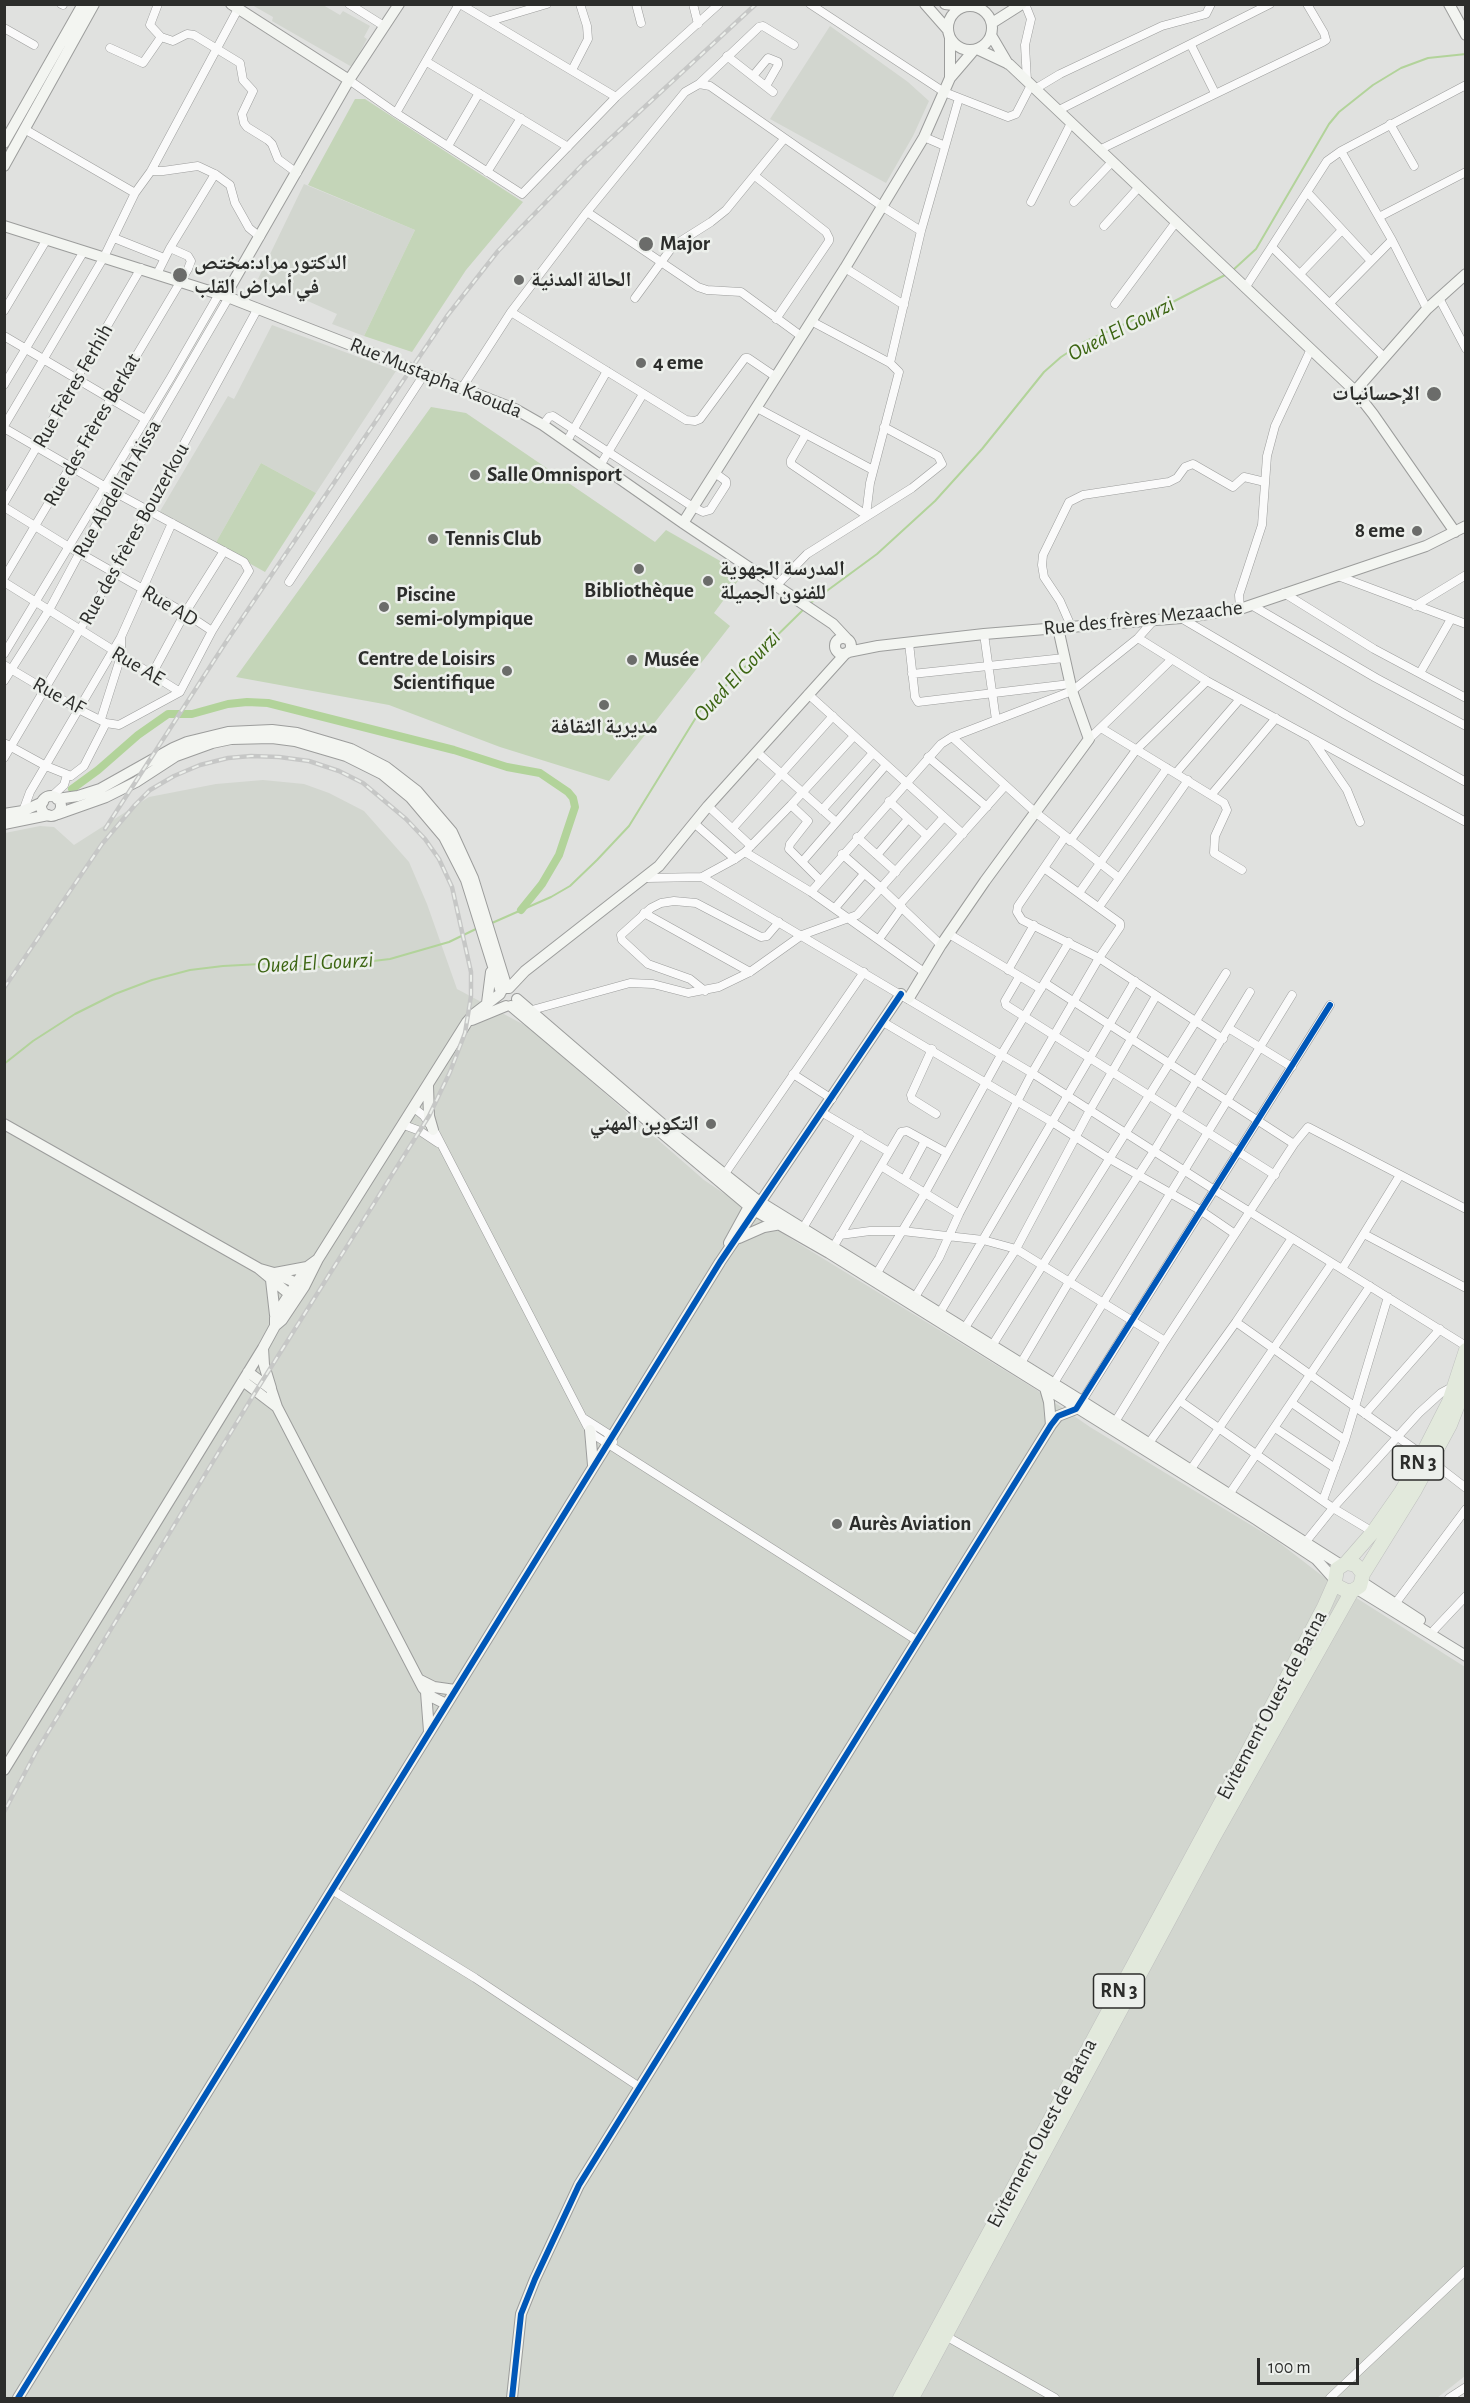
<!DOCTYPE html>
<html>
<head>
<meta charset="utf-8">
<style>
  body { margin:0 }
  #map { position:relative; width:1470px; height:2403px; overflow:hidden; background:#e0e1df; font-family:"Alegreya Sans",sans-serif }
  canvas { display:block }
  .frame { position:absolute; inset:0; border:6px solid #2c2d2b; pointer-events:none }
  .scale { position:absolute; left:1257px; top:2358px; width:102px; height:27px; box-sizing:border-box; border:3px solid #2c2d2b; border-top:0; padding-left:8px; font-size:18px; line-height:21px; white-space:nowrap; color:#2c2d2b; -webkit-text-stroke:4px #ecefeb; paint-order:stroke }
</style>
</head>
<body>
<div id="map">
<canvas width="1470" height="2403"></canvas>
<div class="frame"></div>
<div class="scale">100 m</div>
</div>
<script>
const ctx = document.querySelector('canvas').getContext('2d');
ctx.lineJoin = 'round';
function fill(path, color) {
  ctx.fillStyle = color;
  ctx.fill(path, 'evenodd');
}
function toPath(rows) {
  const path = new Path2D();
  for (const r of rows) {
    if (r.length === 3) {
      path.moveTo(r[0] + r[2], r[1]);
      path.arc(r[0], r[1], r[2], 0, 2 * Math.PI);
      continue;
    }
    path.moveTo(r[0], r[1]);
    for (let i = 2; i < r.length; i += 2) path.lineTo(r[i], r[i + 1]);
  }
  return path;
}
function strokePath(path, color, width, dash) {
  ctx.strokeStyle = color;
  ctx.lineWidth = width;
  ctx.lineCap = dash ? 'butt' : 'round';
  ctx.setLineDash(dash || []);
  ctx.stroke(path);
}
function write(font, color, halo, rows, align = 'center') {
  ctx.font = font + ' "Alegreya Sans","Noto Naskh Arabic",sans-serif';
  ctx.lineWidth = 5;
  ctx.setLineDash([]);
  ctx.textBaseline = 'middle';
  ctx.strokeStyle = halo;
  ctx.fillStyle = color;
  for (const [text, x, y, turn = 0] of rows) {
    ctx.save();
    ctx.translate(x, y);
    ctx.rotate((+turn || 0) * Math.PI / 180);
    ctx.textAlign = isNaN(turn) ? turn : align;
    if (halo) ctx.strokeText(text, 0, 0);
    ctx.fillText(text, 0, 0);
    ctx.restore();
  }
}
const built = toPath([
  [252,5,323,5,340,15,343,11,370,26,364,37,367,39,352,67,272,21,273,17],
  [830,26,908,82,929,101,913,136,886,183,770,119],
  [304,184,415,230,364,336,332,324,337,314,258,279],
  [272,325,396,371,316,493,261,463,215,544,159,513,228,396,234,399],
  [263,780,304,784,329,793,364,811,409,862,427,904,457,989,530,1028,704,1180,793,1240,1035,1389,1090,1427,1277,1541,1325,1578,1465,1667,1465,2376,1437,2398,5,2398,5,833,40,826,54,827,74,845,149,797,216,784]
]);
const green = toPath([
  [355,99,365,99,523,202,466,270,412,352,364,336,415,230,308,185],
  [431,407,466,413,655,542,666,530,743,574,714,613,730,626,609,781,500,747,389,705,236,677],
  [261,463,316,493,265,572,215,544]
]);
const stream = toPath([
  [1232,271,1256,249,1329,124,1339,112,1373,85,1401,68,1428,58,1466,54],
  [809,604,877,554,935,501,982,449,1044,372,1061,357,1084,342,1165,306,1227,274],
  [492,923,551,897,570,886,597,860,629,826,700,711,805,608],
  [4,1064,33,1041,75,1014,115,994,152,980,190,970,223,966,261,964,323,967,390,959,449,942,478,928]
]);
const canal = toPath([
  [72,789,98,770,138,735,168,714,192,714,228,704,247,702,268,703,454,750,507,767,540,773,568,792,573,798,575,807,559,855,542,884,521,910]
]);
const street = toPath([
  [61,4,63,5],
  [158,4,150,25,161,37,173,41,187,34,194,35,240,63,243,80,253,91,242,114,244,123,247,127,268,140,272,144,278,159,297,173],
  [349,4,384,26],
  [460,4,616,97],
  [636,4,641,23],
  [693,4,698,24],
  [810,4,944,92,1008,117,1016,114,1031,85],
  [1025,4,1031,19,1025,45,1027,81],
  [490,21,547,4],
  [4,28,34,45],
  [1191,45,1215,93],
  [110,48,143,63,161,37],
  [727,56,773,92],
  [427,62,568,147],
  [572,70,588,39,587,26,580,4],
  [753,76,768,58,778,62,778,65,766,86],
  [349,80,396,113,522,194,616,97,719,4],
  [699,84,759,27,763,26,794,45],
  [1035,89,1060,74,1162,26,1206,14,1211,4],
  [1059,110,1270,4],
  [396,113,459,4],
  [1390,124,1414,166],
  [26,130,135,193],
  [924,137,945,146],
  [448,146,479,93],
  [1099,150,1323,42,1326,40,1324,33,1307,4],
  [1341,151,1392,240,1427,309],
  [151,171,163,171,198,166,215,174,230,185,235,203,244,219,249,228,260,237],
  [487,172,521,118],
  [755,176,826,232,829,238,829,241,776,319],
  [1308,193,1371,261],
  [1031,202,1071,123],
  [1074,202,1112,162],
  [587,212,698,287,707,290,741,292,801,336],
  [1379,217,1466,172],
  [1104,226,1139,187],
  [114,238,164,258],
  [1273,248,1384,357],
  [845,268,904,305],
  [157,274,170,248,215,174],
  [1300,274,1342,230],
  [1245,288,1327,161,1341,151,1466,85],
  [635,298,673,246,711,222,726,210,784,139],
  [1439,298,1466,349],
  [1330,303,1392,240],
  [1115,304,1176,222],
  [4,311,47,239],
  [511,312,686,420,695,421,700,419,745,358,748,358,776,377],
  [811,321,890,363,899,372,870,483,866,515,867,516],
  [4,336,145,419],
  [890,363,921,231,959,98],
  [4,385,84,251],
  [462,388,511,312,587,212,685,92,699,84,710,86,883,207,921,231],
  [757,408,873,470],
  [543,425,549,417,553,416,693,507,703,512,710,510,726,485,726,481,715,473],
  [4,426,104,257,135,193,151,171,238,9],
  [4,428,116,493,244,562,249,571,212,631,180,692,119,725,106,723,78,709,4,665],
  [806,434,791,460,791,464,866,515],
  [567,441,607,371],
  [601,464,643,394],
  [4,503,141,268],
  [4,507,69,547,185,613,212,631],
  [1338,576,1466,624],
  [4,578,188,269,191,261,188,256,170,248],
  [4,582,180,692],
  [289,582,425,373],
  [776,586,807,554,912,488,942,464,938,456,884,427],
  [1284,593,1374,649,1466,698],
  [1253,606,1376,678,1466,726],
  [1415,606,1466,575],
  [1240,609,1239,595,1262,525,1267,456,1275,426,1311,349],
  [1181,618,1346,715,1466,782],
  [1071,626,1060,601,1044,577,1042,565,1043,555,1069,502,1083,495,1169,482,1177,478,1185,467,1193,464,1233,487,1244,477,1265,482],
  [984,634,996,720],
  [1138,638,1207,681,1466,822],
  [909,643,915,697,918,702,1070,684],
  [4,654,171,377,219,294],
  [1420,673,1451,619],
  [152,674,185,613,224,551],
  [912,674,1064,658],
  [4,681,49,610,79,554,229,297],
  [808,694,963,834],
  [101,719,121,656,121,637],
  [1101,728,1224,803,1227,810,1215,836,1214,853,1242,870],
  [952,737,1035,812,1119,878],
  [1089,739,1171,660],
  [1312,739,1347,790,1360,822],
  [4,743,46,766,71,776,84,766,106,723],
  [757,752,836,822],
  [928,757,987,807],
  [4,758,114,572,258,308],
  [1176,773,1240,699],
  [1212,794,1276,718],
  [51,797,64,785,67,775],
  [791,805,808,821,790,844,789,849,820,880],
  [708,806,751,846],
  [822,810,873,753],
  [23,811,30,792,121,637,172,523],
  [694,823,735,859],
  [733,828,833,716],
  [927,836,944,817],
  [857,837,896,872],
  [1070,841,1136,750,1207,681],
  [745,852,811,892,924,972],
  [842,854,881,888,941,945],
  [877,855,908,819],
  [802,862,886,765],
  [1044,868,1120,923,1120,927,1099,958,1022,920,1017,912,1018,906,1065,837],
  [702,877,1032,1073,1213,1189,1466,1346],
  [647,878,702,877,735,859,745,852,791,805,854,736],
  [811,892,941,744,952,737,1072,691,1138,638,1154,620],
  [1079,893,1167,768],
  [899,905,1005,786],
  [1099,907,1188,780],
  [835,908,864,874],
  [644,913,750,972],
  [949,934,1041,989],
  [879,939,902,907],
  [1008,970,1034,925],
  [1019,977,1005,1001,1006,1005,1275,1175],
  [1045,983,1294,1144],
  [705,991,690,979,648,964,622,940,621,935,651,908,661,903,674,901,696,903,761,937,767,936,779,922],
  [532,1010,630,983,653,984,688,993,719,987,750,972,802,935,857,915,927,836,889,801],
  [883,1022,1052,1122,1110,1159,1200,1210,1235,1234],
  [1230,1029,1292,1067],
  [932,1049,911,1095,912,1099,936,1114],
  [793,1074,832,1099],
  [414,1108,424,1116,436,1134,587,1426,594,1435,916,1640],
  [823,1113,889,1152],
  [404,1125,420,1131,438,1143],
  [881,1166,959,1214],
  [722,1178,864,972],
  [904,1180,925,1141],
  [800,1233,860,1134],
  [1364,1234,1466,1288],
  [840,1235,870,1231,902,1231,983,1240,1016,1249,1165,1341],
  [831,1251,901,1132,907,1131,947,1153],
  [1342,1269,1400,1175],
  [874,1278,925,1193,1001,1055,1069,942],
  [915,1297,939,1258,959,1214,1032,1073,1099,958,1223,1039],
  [938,1316,1135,981],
  [1236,1322,1423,1455],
  [964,1329,1016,1249,1090,1110,1156,996],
  [990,1349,1226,973],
  [1021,1363,1069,1282,1154,1151,1250,992],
  [1054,1383,1292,995],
  [1082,1401,1330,1005],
  [1180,1401,1333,1508,1373,1532],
  [1292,1403,1345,1440],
  [1365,1414,1440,1329],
  [585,1419,607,1433,613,1442],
  [1115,1422,1165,1341,1294,1144,1308,1127,1466,1209],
  [1275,1428,1335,1468],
  [1149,1443,1236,1322,1292,1238],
  [1431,1461,1466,1488],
  [1189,1472,1332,1263],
  [1226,1499,1370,1286],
  [1323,1500,1345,1440,1388,1297],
  [1304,1544,1333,1508,1419,1413,1441,1393,1454,1386],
  [1395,1604,1466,1509],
  [1434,1630,1466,1596],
  [332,1890,475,1978,638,2086],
  [944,2335,1055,2398],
  [1330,2398,1466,2270],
  [1449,2398,1466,2387]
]);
const secondary = toPath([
  [231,4,349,80],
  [925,4,947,29],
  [945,4,962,6],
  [1449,4,1466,35],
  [970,28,22],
  [992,23,1022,4],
  [991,35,1008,64],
  [950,38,950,78],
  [977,49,1009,64,1355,391,1373,414,1455,532],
  [4,143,83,4],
  [4,166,94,4],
  [4,226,225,296,515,409,543,425,683,523,833,624,847,639],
  [225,296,349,80,399,4],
  [1355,391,1427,309,1466,274],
  [683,523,845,268,924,137,950,78,974,50],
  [843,646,8],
  [848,652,878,646,984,634,1181,618,1240,609,1426,546,1466,526],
  [51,806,10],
  [57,799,78,796,100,789,173,748,187,742,228,732,272,730,297,733,351,749,386,767,417,791,452,832,473,878,507,988],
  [4,814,23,811,43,802],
  [58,814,106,797,136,782,176,756,212,743,231,739,272,738,295,741,346,756,382,774,411,798,444,837,466,880,501,992],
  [4,824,48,815],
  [509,988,525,971,659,866,708,806,846,653],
  [909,998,941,945,985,881,1089,739,1072,691,1058,628],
  [517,999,674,1134,757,1200,1082,1401,1341,1565],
  [487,1003,491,972],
  [511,1006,752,1209,829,1253,1257,1520,1316,1559,1334,1579],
  [472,1020,506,1006],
  [428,1086,429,1116,433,1130],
  [4,1124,258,1268,294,1298],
  [739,1238,764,1227,781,1224],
  [729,1243,752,1201],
  [260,1269,274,1273,301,1285],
  [275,1273,307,1267],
  [271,1280,275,1315],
  [275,1326,282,1320,304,1287,318,1259,467,1022,474,1014,500,994],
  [263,1348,264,1365,271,1388],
  [248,1372,271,1389,277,1407,423,1688,432,1697,446,1704],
  [243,1381,277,1407],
  [1045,1388,1049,1402,1051,1425],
  [590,1430,593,1465],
  [1362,1582,1420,1620],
  [1357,1589,1466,1656],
  [420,1680,434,1687,455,1690],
  [426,1692,429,1731],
  [4,1770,263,1348,275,1326,275,1318,281,1307,307,1267,318,1259],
  [18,2398,720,1262,901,994],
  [512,2398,521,2314,535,2279,579,2185,1051,1425,1058,1416,1076,1409,1082,1401]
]);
const highway = toPath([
  [1346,1563,1373,1532,1401,1492,1420,1459,1449,1402,1466,1350],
  [1363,1574,1356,1565,1346,1563,1337,1569,1335,1582,1337,1586,1347,1591,1352,1591,1360,1586,1363,1574,1415,1490,1450,1425,1466,1384],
  [900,2398,1225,1795,1324,1607,1335,1582],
  [912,2398,1212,1840,1352,1591]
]);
const rail = toPath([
  [105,829,226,642,447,316,498,251,584,163,756,4],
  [4,988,102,844,135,805,150,790,174,776,200,765,228,758,251,756,279,757,309,761,339,771,363,783,406,819,425,839,439,859,452,887,471,972,471,996,465,1033,450,1072,429,1116,256,1391,36,1752,4,1812]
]);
const cycleway = toPath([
  [18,2398,720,1262,901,994],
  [512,2398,521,2314,535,2279,579,2185,1051,1425,1058,1416,1076,1409,1330,1005]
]);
const markers = [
  [646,244,8,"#6b6c6a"],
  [180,275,8,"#6b6c6a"],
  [519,280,6,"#6b6c6a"],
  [641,363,6,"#6b6c6a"],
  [1434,394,8,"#6b6c6a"],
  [475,475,6,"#6b6c6a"],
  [1417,531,6,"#6b6c6a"],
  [433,539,6,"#6b6c6a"],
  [639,569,6,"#6b6c6a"],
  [708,581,6,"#6b6c6a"],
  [384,607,6,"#6b6c6a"],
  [632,660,6,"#6b6c6a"],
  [507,671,6,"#6b6c6a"],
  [604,705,6,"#6b6c6a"],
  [711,1124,6,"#6b6c6a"],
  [837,1524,6,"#6b6c6a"]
];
const shields = [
  [1418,1463,51],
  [1119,1991,51]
];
const shieldNames = [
  ["RN 3",1418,1463],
  ["RN 3",1119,1991]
];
const poiNames = [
  ["Major",660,244],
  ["الدكتور مراد:مختص",194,263],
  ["في أمراض القلب",194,287],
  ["الحالة المدنية",531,280],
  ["4 eme",653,363],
  ["الإحسانيات",1420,394,"right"],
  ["Salle Omnisport",487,475],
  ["8 eme",1405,531,"right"],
  ["Tennis Club",445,539],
  ["المدرسة الجهوية",720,569],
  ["للفنون الجميلة",720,593],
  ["Bibliothèque",639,591,"center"],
  ["Piscine",396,595],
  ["semi-olympique",396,619],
  ["Centre de Loisirs",495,659,"right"],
  ["Scientifique",495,683,"right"],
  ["Musée",644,660],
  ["مديرية الثقافة",604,727,"center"],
  ["التكوين المهني",699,1124,"right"],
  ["Aurès Aviation",849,1524]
];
const streetNames = [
  ["Rue Mustapha Kaouda",436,378,22],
  ["Rue Frères Ferhih",73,386,-60],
  ["Rue des Frères Berkat",92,430,-60],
  ["Rue Abdellah Aissa",117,489,-60],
  ["Rue des frères Bouzerkou",134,534,-61],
  ["Rue AD",170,606,31],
  ["Rue des frères Mezaache",1143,618,-6],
  ["Rue AE",138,666,31],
  ["Rue AF",59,696,29],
  ["Evitement Ouest de Batna",1272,1705,-62],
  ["Evitement Ouest de Batna",1042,2133,-62]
];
const waterNames = [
  ["Oued El Gourzi",1121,329,-27],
  ["Oued El Gourzi",737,676,-47],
  ["Oued El Gourzi",315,963,-3]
];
fill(built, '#d2d6cf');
fill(green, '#c4d5b8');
strokePath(stream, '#b2d39a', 2);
strokePath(canal, '#b2d39a', 8);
strokePath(street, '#9c9d9c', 9);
strokePath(secondary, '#9c9d9c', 12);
strokePath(highway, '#bebfbe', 15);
strokePath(street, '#fafafa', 8);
strokePath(secondary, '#f3f5f1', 10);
strokePath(highway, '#e2e9dc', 14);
strokePath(rail, '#c6c7c6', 4.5);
strokePath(rail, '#ecefeb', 2, [7]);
strokePath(cycleway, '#0057b8', 6);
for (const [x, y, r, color] of markers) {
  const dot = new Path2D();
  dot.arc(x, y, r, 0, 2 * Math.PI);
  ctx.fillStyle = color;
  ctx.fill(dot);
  strokePath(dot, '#ecefeb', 2);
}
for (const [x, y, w] of shields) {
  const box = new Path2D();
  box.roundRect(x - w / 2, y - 17, w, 34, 4.5);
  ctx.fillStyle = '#ecefeb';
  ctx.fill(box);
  strokePath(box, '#2c2d2b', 1.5);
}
write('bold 20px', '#2c2d2b', null, shieldNames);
write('bold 21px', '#2c2d2b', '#ecefeb', poiNames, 'left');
write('21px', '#2c2d2b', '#ecefeb', streetNames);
write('italic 22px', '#3c6512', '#ecefeb', waterNames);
</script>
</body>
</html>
